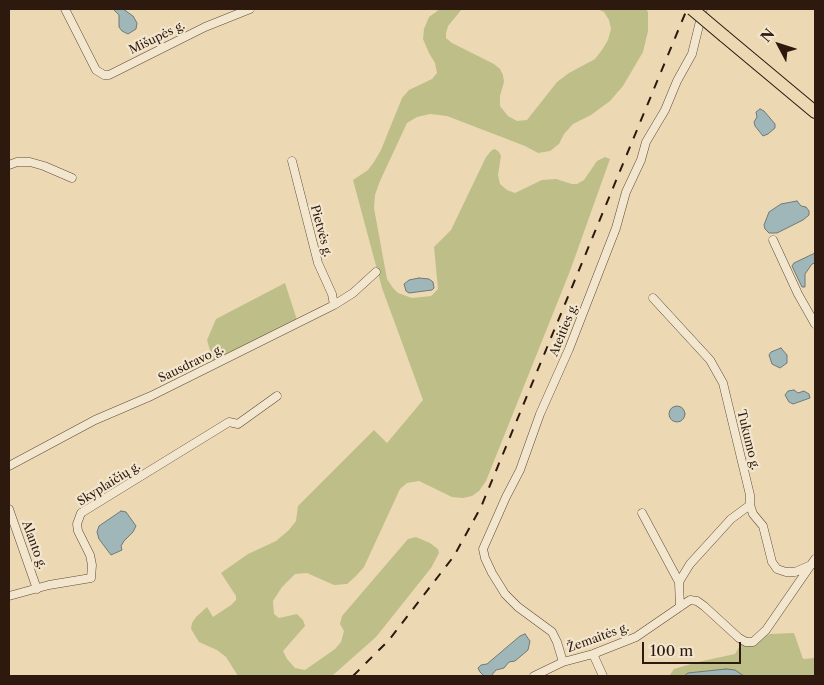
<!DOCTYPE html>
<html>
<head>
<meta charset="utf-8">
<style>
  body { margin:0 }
  #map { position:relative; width:824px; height:685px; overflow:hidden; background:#ecd9b4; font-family:"Libre Caslon Text",serif }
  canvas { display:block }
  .frame { position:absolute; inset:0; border:10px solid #2d190e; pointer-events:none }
  .north { position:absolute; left:754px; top:20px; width:50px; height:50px; -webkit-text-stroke:4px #f3e6ce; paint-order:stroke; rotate:310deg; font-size:14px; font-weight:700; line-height:20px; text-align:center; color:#2d190e }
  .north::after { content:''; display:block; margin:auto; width:18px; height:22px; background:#2d190e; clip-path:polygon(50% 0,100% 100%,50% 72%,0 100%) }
  .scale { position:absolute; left:642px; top:642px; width:99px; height:22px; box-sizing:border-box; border:2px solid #2d190e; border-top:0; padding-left:6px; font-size:15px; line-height:18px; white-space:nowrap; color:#2d190e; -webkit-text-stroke:4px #f3e6ce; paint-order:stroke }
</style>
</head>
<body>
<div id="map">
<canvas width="824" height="685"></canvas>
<div class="frame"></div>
<div class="north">N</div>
<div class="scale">100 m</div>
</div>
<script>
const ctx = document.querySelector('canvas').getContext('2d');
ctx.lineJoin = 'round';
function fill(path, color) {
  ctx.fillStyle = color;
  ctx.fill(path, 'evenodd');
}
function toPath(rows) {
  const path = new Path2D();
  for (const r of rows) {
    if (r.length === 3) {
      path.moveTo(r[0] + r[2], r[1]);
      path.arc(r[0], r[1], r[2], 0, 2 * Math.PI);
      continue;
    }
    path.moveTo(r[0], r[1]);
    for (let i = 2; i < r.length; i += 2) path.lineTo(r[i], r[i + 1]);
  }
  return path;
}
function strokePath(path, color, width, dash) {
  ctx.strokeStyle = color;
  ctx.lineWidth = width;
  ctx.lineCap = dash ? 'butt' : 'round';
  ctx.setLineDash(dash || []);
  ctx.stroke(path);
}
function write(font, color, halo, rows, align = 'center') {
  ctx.font = font + ' "Libre Caslon Text",serif';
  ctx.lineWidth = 4.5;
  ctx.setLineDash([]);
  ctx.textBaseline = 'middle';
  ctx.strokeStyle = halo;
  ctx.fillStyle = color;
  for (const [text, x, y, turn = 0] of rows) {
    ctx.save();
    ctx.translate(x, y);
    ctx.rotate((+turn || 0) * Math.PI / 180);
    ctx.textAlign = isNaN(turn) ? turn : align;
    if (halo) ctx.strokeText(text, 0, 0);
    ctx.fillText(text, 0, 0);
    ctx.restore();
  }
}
const green = toPath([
  [440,9,462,9,448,26,446,33,446,38,452,43,494,64,500,69,503,75,504,82,500,96,500,106,508,116,517,121,527,120,557,82,569,73,595,59,602,50,608,40,611,29,609,20,604,12,597,9,646,9,648,12,648,31,643,52,623,86,610,101,591,115,573,124,564,134,559,144,550,151,538,153,525,146,447,116,430,114,417,117,407,123,380,181,375,195,374,208,387,279,393,288,398,293,412,298,431,296,438,289,434,247,451,230,486,157,492,150,495,149,499,152,501,156,498,175,500,184,507,190,515,193,542,180,556,179,572,184,577,184,584,180,597,161,605,157,610,159,570,271,486,481,479,491,472,496,463,498,452,497,419,481,407,483,400,489,364,567,355,577,347,584,334,585,307,573,295,574,282,587,273,601,274,614,279,618,297,614,303,620,305,626,283,651,287,659,295,668,305,670,335,649,341,642,344,631,340,624,342,616,408,539,416,537,430,543,438,549,439,553,431,568,376,637,332,676,238,676,226,657,217,650,199,642,191,629,192,623,196,617,207,607,213,617,231,605,236,600,236,596,221,573,248,554,276,541,289,530,296,521,298,506,374,430,387,443,423,400,382,288,353,180,368,170,374,162,381,150,402,98,409,90,432,79,437,73,435,63,429,53,423,39,424,29,429,17],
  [285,283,297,320,213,361,207,340,216,319],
  [794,633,803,659,815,658,815,676,744,676,735,670,688,673,684,676,669,676,674,669,698,662,735,654,741,644,756,642,769,634]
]);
const water = toPath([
  [113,9,123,9,133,16,137,23,136,29,128,34,122,31,119,27,119,15,113,9],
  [760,109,764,111,775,124,775,128,768,134,763,136,755,126,754,122,757,117,756,112,760,109],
  [797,201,801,206,806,207,809,211,809,215,803,220,777,233,769,233,765,229,764,225,769,212,781,204,797,201],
  [815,253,815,263,812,264,805,274,805,287,802,287,792,266,794,263,815,253],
  [419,278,429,279,433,282,434,288,432,290,409,293,406,291,404,284,409,280,419,278],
  [781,348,787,355,787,363,780,368,772,364,769,355,771,352,781,348],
  [794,390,798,393,804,391,809,394,810,398,793,404,789,402,785,395,788,391,794,390],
  [677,414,8],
  [121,511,126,512,136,526,133,532,124,541,121,546,122,550,111,555,99,539,97,532,99,526,121,511],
  [525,634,530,641,528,650,515,661,509,662,504,668,496,670,491,676,484,676,480,672,478,668,481,665,487,664,520,636,525,634],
  [726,669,735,670,744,676,684,676,688,673,726,669]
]);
const street = toPath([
  [65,9,96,70,104,75,109,75,205,27,250,9],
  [292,161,318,263,332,294,334,305],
  [9,165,17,162,30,162,44,166,72,178],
  [773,240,798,294,815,324],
  [653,298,710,360,723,383,750,495,750,505,753,514,763,526,772,562,777,569,786,572,795,572,811,565],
  [9,466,95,420,151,396,334,305,353,293,376,272],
  [9,509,37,589],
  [642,513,679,582],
  [9,596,49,585,91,578,92,565,90,555,78,531,77,524,81,513,229,422,238,424,277,396],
  [680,607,679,582,690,564,731,519,750,505],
  [593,654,603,676],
  [563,662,557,642,552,632,518,607,505,594,492,573,485,558,483,549,506,497,520,470,540,414,569,349,616,228,626,192,641,160,646,142,665,110,677,81,692,54,703,9],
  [534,676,563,662,593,654,636,637,690,600,697,601,704,606,739,638,746,642,753,642,766,630,815,559]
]);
const primary = toPath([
  [724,36,815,112]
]);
const rail = toPath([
  [353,676,389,640,454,556,481,507,687,9]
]);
const primaryBridge = toPath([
  [692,9,724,36]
]);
const streetNames = [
  ["Mišupės g.",157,38,-26],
  ["Pietvės g.",321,231,75],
  ["Ateities g.",564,330,-68],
  ["Sausdravo g.",191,364,-26],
  ["Tukumo g.",748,440,76],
  ["Skyplaičių g.",109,484,-32],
  ["Alanto g.",34,545,70],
  ["Žemaitės g.",598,638,-20]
];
fill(green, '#bebe89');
fill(water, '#9fb7b9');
strokePath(water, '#717875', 1);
strokePath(street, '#5d4938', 9);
strokePath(primary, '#2d190e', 14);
strokePath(street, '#f3e6ce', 8);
strokePath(primary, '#ecd9b4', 12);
strokePath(rail, '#2d190e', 2, [9, 9]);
strokePath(primaryBridge, '#2d190e', 14, []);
strokePath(primaryBridge, '#ecd9b4', 12);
write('12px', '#2d190e', '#f3e6ce', streetNames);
</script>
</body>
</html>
